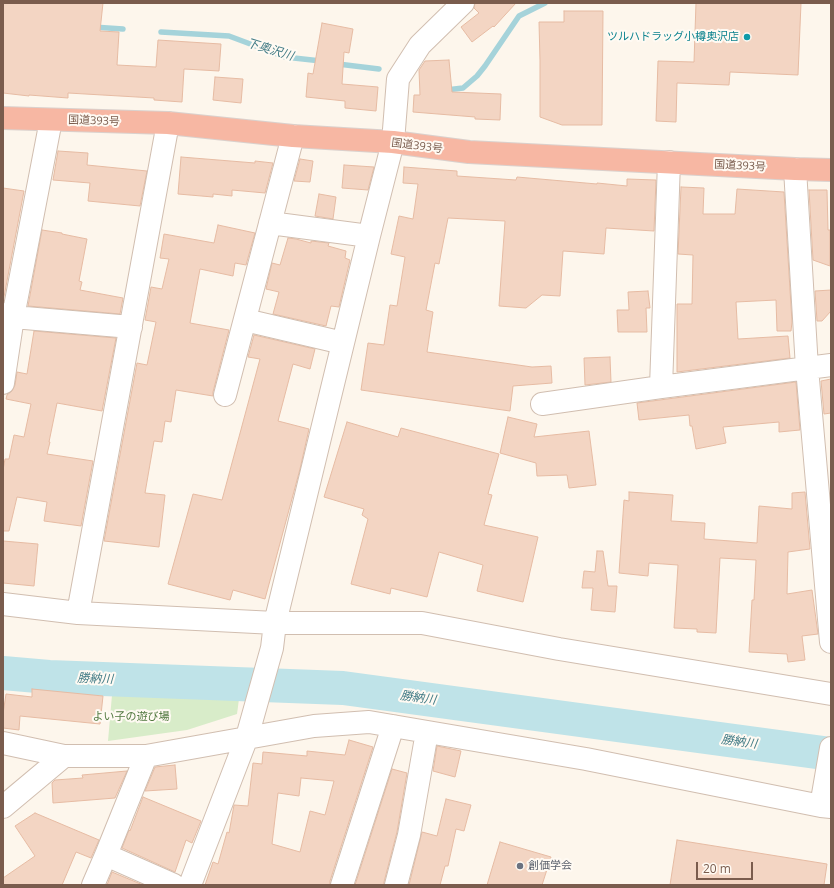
<!DOCTYPE html>
<html>
<head>
<meta charset="utf-8">
<style>
  body { margin:0 }
  #map { position:relative; width:834px; height:888px; overflow:hidden; background:#fdf6ec; font-family:"Open Sans",sans-serif }
  canvas { display:block }
  .frame { position:absolute; inset:0; border:4px solid #7a5c4d; pointer-events:none }
  .scale { position:absolute; left:696px; top:862px; width:57px; height:18px; box-sizing:border-box; border:2px solid #7a5c4d; border-top:0; padding-left:5px; font-size:12px; line-height:14px; white-space:nowrap; color:#7a5c4d; -webkit-text-stroke:3px #fffaf3; paint-order:stroke }
</style>
</head>
<body>
<div id="map">
<canvas width="834" height="888"></canvas>
<div class="frame"></div>
<div class="scale">20 m</div>
</div>
<script>
const ctx = document.querySelector('canvas').getContext('2d');
ctx.lineJoin = 'round';
function fill(path, color) {
  ctx.fillStyle = color;
  ctx.fill(path, 'evenodd');
}
function toPath(rows) {
  const path = new Path2D();
  for (const r of rows) {
    path.moveTo(r[0], r[1]);
    for (let i = 2; i < r.length; i += 2) path.lineTo(r[i], r[i + 1]);
  }
  return path;
}
function strokePath(path, color, width, dash) {
  ctx.strokeStyle = color;
  ctx.lineWidth = width;
  ctx.lineCap = dash ? 'butt' : 'round';
  ctx.setLineDash(dash || []);
  ctx.stroke(path);
}
function write(font, color, halo, rows, align = 'center') {
  ctx.font = font + ' "Open Sans","Noto Sans JP",sans-serif';
  ctx.lineWidth = 4;
  ctx.setLineDash([]);
  ctx.textBaseline = 'middle';
  ctx.strokeStyle = halo;
  ctx.fillStyle = color;
  for (const [text, x, y, turn = 0] of rows) {
    ctx.save();
    ctx.translate(x, y);
    ctx.rotate((+turn || 0) * Math.PI / 180);
    ctx.textAlign = isNaN(turn) ? turn : align;
    if (halo) ctx.strokeText(text, 0, 0);
    ctx.fillText(text, 0, 0);
    ctx.restore();
  }
}
const green = toPath([
  [112,695,239,699,237,714,187,730,108,741]
]);
const stream = toPath([
  [93,27,123,29],
  [161,32,229,36,285,57,321,61],
  [338,64,379,69],
  [446,90,463,88,477,76,485,66,519,16,545,3]
]);
const river = toPath([
  [3,673,49,677,343,688,831,754]
]);
const building = toPath([
  [3,3,103,3,100,31,119,32,117,65,156,67,158,40,189,42,221,44,219,71,184,69,182,102,154,100,154,98,68,93,68,98,29,95,29,96,3,93,3,3],
  [475,3,516,3,494,27,493,26,472,42,461,27,479,13,474,8,475,3],
  [696,3,801,3,798,75,730,72,729,85,677,83,676,122,656,121,658,61,694,62,696,3],
  [564,11,603,11,602,125,562,125,540,117,540,61,539,22,564,22,564,11],
  [322,23,353,29,349,53,344,52,342,84,378,87,376,111,345,108,345,101,306,97,308,73,313,74,322,23],
  [449,60,452,92,501,94,500,120,475,119,475,117,413,112,414,95,420,95,419,70,425,61,449,60],
  [215,77,243,79,241,103,213,100,215,77],
  [58,151,88,153,87,165,147,171,140,206,88,201,90,183,53,180,58,151],
  [181,157,255,163,255,161,273,163,265,193,232,190,232,196,213,194,213,197,178,194,181,157],
  [300,159,313,161,310,182,294,181,300,159],
  [344,165,374,167,368,190,342,188,344,165],
  [404,167,457,171,457,176,516,180,517,177,597,184,597,183,627,186,627,179,656,180,654,231,606,228,604,254,563,251,560,296,542,295,526,308,499,306,505,221,448,218,439,264,435,263,426,310,433,312,427,352,532,367,551,366,552,383,513,386,510,411,361,390,368,343,384,345,390,305,397,306,405,257,391,254,399,216,413,219,418,184,403,183,404,167],
  [681,187,704,188,703,214,735,214,737,189,784,192,792,322,791,331,777,331,776,300,736,302,738,339,788,336,790,358,677,372,677,304,692,304,693,255,678,254,681,187],
  [3,188,24,191,3,302,3,188],
  [809,190,827,190,828,230,830,230,830,266,813,260,809,190],
  [319,194,336,197,333,219,315,216,319,194],
  [218,225,255,233,246,265,235,263,233,276,200,269,190,323,229,330,213,392,213,396,176,390,171,422,165,421,162,442,154,441,145,493,165,495,159,547,104,541,137,363,147,365,156,322,145,320,151,287,162,289,169,259,160,258,164,234,214,243,218,225],
  [42,230,62,233,62,234,87,239,79,281,82,282,80,290,123,298,120,314,28,306,42,230],
  [288,238,296,239,311,243,311,241,329,243,328,246,346,251,345,258,350,260,339,307,331,306,326,326,273,314,279,292,266,289,272,263,280,265,288,238],
  [831,290,831,311,822,321,817,321,815,291,831,290],
  [648,291,650,308,646,308,647,332,618,332,617,310,629,310,628,292,648,291],
  [34,331,116,338,102,411,57,403,49,442,50,442,47,454,93,461,81,526,44,521,47,502,17,497,9,531,3,531,3,470,5,459,9,459,14,435,24,437,31,404,6,399,7,395,12,391,15,385,17,372,27,374,34,331],
  [254,335,315,349,310,369,293,364,278,421,309,429,300,469,265,599,233,590,230,600,168,584,193,494,222,500,260,359,248,357,254,335],
  [610,357,611,382,585,385,584,358,610,357],
  [831,379,831,413,824,414,821,381,831,379],
  [796,382,800,430,779,432,779,422,723,427,726,443,696,449,692,426,690,426,689,415,639,420,637,403,796,382],
  [508,417,537,424,534,437,589,431,596,485,569,488,567,475,537,476,536,463,500,453,508,417],
  [347,422,398,437,401,428,499,454,488,494,492,495,484,525,538,537,523,602,477,591,483,565,439,552,427,597,391,588,390,594,351,584,368,519,362,515,364,509,324,497,347,422],
  [629,492,673,495,671,521,705,523,704,539,757,543,759,506,792,509,792,493,805,492,810,549,788,552,787,594,812,590,818,634,802,636,805,660,788,662,787,654,749,652,752,600,754,600,756,560,720,558,716,633,697,632,697,629,674,628,678,565,649,563,648,576,619,573,624,500,629,501,629,492],
  [3,541,38,544,34,586,3,583,3,541],
  [597,551,603,551,608,586,617,586,615,612,591,610,593,588,582,588,584,571,595,572,597,551],
  [32,689,103,696,100,724,20,716,19,730,3,728,3,714,6,694,32,697,32,689],
  [349,740,373,747,330,881,330,885,205,885,213,862,218,864,227,832,229,833,234,805,248,806,253,763,262,764,263,752,307,756,307,751,345,755,349,740],
  [301,778,334,781,325,815,310,811,300,852,272,844,278,793,299,796,301,778],
  [437,746,461,751,455,777,433,771,437,746],
  [175,765,177,789,145,791,155,767,175,765],
  [392,769,407,773,397,832,384,882,384,885,355,885,392,769],
  [127,771,115,798,53,803,52,783,55,780,83,778,82,775,127,771],
  [143,797,201,821,192,843,186,840,175,872,122,848,129,830,130,831,143,797],
  [446,799,471,805,464,831,456,829,448,866,445,866,440,885,409,885,422,832,437,836,446,799],
  [35,813,99,840,91,858,76,852,62,885,3,885,3,878,35,856,15,826,35,813],
  [677,840,827,864,824,885,670,885,677,840],
  [500,842,551,857,542,885,487,885,500,842],
  [112,872,143,885,107,885,112,872]
]);
const minor = toPath([
  [795,169,807,368,831,642],
  [270,223,369,236],
  [3,314,13,317,131,327],
  [245,320,343,343],
  [3,383,13,317,51,120],
  [661,387,669,162],
  [225,395,293,136],
  [542,404,661,387,831,365],
  [3,604,78,613,275,623,422,623,559,649,831,694],
  [78,613,168,123],
  [3,743,64,756,146,756,314,726,369,722,586,759,821,806,831,807],
  [821,806,831,748],
  [3,807,64,756],
  [106,855,174,885],
  [93,885,106,855,146,756],
  [190,885,247,737,272,648,275,623,369,236,393,142,398,79,420,45,463,3],
  [342,885,393,726],
  [396,885,409,835,427,732]
]);
const highway = toPath([
  [3,118,168,123,293,136,393,142,469,152,795,169,831,170]
]);
const markers = [
  [747,37,4,"#0f9aa8"],
  [520,866,4,"#6b7280"]
];
const cultureNames = [
  ["ツルハドラッグ小樽奥沢店",739,37]
];
const streetNames = [
  ["国道393号",94,121,2],
  ["国道393号",417,146,7],
  ["国道393号",740,166,3]
];
const parkNames = [
  ["よい子の遊び場",131,717]
];
const worshipNames = [
  ["創価学会",528,866]
];
const waterNames = [
  ["下奥沢川",270,50,17],
  ["勝納川",95,679,2],
  ["勝納川",418,698,8],
  ["勝納川",739,742,8]
];
fill(green, '#d8ecc9');
strokePath(stream, '#a5d3da', 5.5);
strokePath(river, '#bfe3e8', 34);
fill(building, '#f3d5c3');
strokePath(building, '#e6bba3', 1);
strokePath(minor, '#d1beb0', 24);
strokePath(highway, '#dad1cd', 24);
strokePath(minor, '#fff', 22);
strokePath(highway, '#f7b7a3', 22);
for (const [x, y, r, color] of markers) {
  const dot = new Path2D();
  dot.arc(x, y, r, 0, 2 * Math.PI);
  ctx.fillStyle = color;
  ctx.fill(dot);
  strokePath(dot, '#fffaf3', 1.5);
}
write('11px', '#0d838f', '#fffaf3', cultureNames, 'right');
write('11px', '#7a5c4d', '#fffaf3', streetNames);
write('11px', '#537a41', '#fffaf3', parkNames);
write('11px', '#5b616d', '#fffaf3', worshipNames, 'left');
write('italic 12px', '#437c86', '#fffaf3', waterNames);
</script>
</body>
</html>
